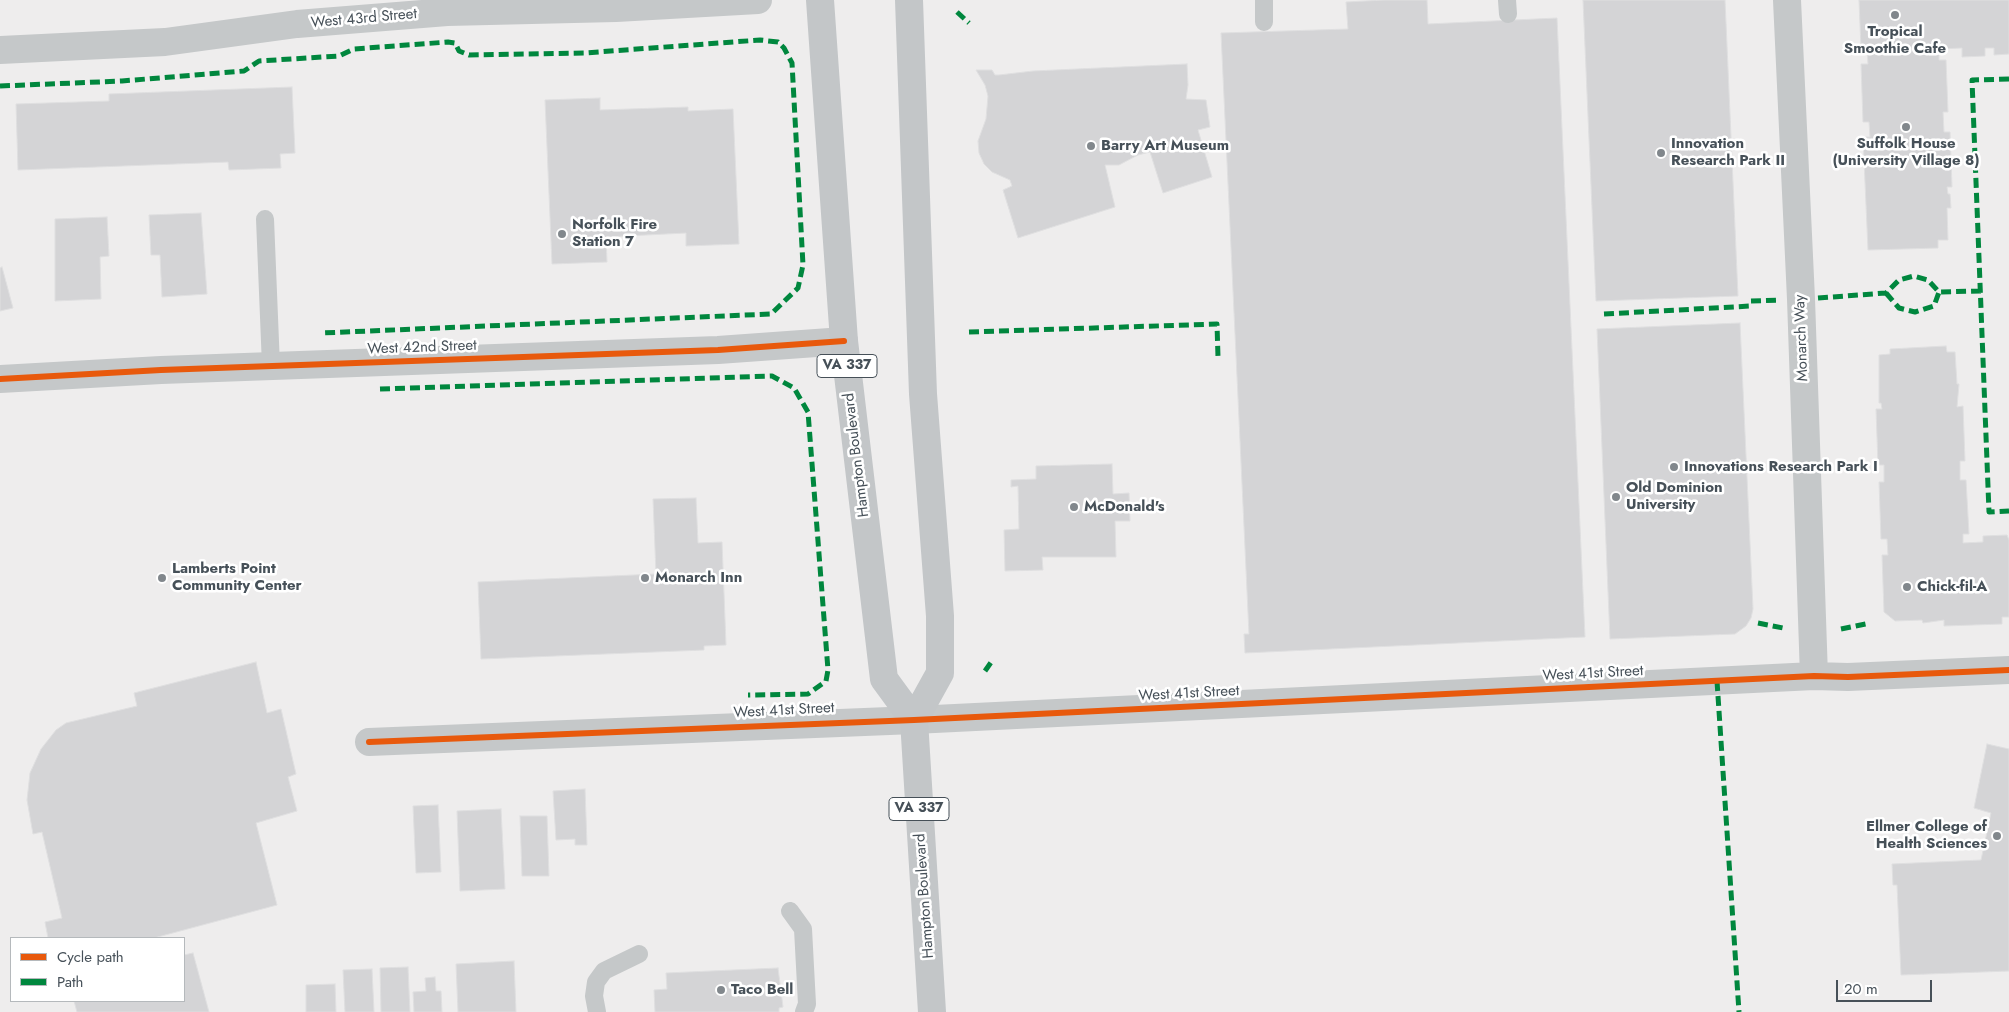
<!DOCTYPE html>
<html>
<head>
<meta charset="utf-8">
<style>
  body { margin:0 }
  #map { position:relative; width:2009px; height:1012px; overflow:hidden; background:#eeeded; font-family:Jost,sans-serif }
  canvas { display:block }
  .legend { position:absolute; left:10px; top:937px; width:175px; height:65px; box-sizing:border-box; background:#fff; border:1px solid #b5b9bc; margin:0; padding:6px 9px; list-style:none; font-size:15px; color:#465058 }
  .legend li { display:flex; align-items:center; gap:10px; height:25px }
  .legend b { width:25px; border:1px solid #b5b9bc }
  .scale { position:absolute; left:1836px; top:980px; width:96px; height:22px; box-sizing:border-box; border:2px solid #465058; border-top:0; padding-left:6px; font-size:15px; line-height:18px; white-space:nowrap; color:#465058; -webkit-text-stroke:4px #fff; paint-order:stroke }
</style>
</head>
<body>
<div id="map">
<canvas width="2009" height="1012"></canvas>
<ul class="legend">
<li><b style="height:6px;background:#e8590c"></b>Cycle path</li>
<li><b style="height:6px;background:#00873e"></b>Path</li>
</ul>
<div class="scale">20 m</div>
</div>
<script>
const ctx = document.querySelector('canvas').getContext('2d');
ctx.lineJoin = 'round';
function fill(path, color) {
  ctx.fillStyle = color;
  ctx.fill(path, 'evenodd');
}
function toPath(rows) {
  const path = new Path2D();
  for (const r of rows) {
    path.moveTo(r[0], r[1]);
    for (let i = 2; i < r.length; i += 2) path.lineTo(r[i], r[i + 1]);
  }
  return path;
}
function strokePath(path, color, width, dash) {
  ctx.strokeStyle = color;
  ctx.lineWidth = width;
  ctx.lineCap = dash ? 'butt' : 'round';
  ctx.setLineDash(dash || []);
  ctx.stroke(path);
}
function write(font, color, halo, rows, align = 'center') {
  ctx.font = font + ' Jost,sans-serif';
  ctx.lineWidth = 5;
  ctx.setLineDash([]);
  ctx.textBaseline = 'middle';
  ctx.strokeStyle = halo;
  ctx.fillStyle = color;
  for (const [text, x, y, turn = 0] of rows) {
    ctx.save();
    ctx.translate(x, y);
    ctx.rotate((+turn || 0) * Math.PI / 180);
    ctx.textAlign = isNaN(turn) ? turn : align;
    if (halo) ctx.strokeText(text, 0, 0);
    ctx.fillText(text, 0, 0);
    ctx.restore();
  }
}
const building = toPath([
  [1384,0,1427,0,1428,24,1557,18,1585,637,1245,653,1244,634,1249,634,1221,33,1348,29,1346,2,1384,0],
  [1583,0,1725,0,1738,296,1596,301,1583,0],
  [1859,0,2009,0,2009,54,1994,55,1994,48,1985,48,1985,56,1962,57,1962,48,1939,49,1939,60,1946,60,1948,112,1943,112,1944,132,1950,132,1952,187,1947,187,1948,194,1950,194,1951,208,1947,208,1948,240,1938,240,1938,248,1868,250,1863,137,1870,137,1869,122,1863,122,1861,64,1868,64,1867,48,1861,49,1859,0],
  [1187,64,1188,85,1186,99,1206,100,1210,127,1198,130,1212,177,1163,193,1150,152,1138,155,1119,165,1105,165,1115,207,1018,238,1003,190,1012,186,1010,180,992,172,984,164,979,153,978,141,986,119,988,96,985,85,976,70,992,70,995,75,999,75,1033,71,1187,64],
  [292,87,295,153,280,154,281,168,229,170,228,162,18,170,16,104,109,101,109,94,292,87],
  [600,98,600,110,688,107,688,111,733,109,739,244,686,246,686,233,606,237,607,262,552,264,545,100,600,98],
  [201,213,207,294,162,297,160,255,151,255,149,215,201,213],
  [107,217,109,256,100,257,101,299,55,301,55,219,107,217],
  [2,267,13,308,0,311,0,268,2,267],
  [1740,323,1753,609,1751,618,1746,626,1735,634,1610,639,1597,329,1740,323],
  [1946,346,1947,352,1955,352,1957,384,1959,384,1957,407,1963,406,1965,461,1960,461,1960,480,1966,480,1969,534,1963,534,1963,543,1983,542,1983,536,2007,535,2009,540,2009,617,2002,617,2002,624,1944,626,1944,620,1923,623,1922,620,1895,621,1884,612,1882,555,1888,555,1887,539,1881,539,1879,482,1884,482,1884,465,1878,465,1876,409,1882,409,1881,403,1879,403,1879,355,1890,354,1890,349,1946,346],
  [1112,464,1113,494,1129,493,1130,521,1115,521,1116,557,1042,557,1043,570,1005,571,1004,530,1019,529,1018,486,1011,487,1011,480,1036,479,1036,466,1112,464],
  [696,498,698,543,722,542,726,645,704,646,704,650,481,659,478,582,656,574,653,499,696,498],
  [256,662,267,713,281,709,296,774,288,777,297,811,256,823,277,905,154,938,48,938,45,922,62,918,42,832,33,834,27,800,30,773,41,749,56,730,66,723,137,706,134,693,256,662],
  [1987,744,2009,749,2009,971,1901,975,1897,885,1893,885,1892,864,1981,860,1991,813,1974,808,1987,744],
  [585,789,587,845,575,845,575,839,556,840,553,791,585,789],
  [438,805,441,872,416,873,413,806,438,805],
  [501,809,505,889,460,891,457,811,501,809],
  [520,816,547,816,549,876,522,876,520,816],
  [193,953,209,1012,77,1012,74,1001,184,1001,184,955,193,953],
  [514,961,516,1012,458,1012,456,964,514,961],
  [408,967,410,1012,381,1012,380,968,408,967],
  [778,968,783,1007,779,1008,779,1012,655,1012,654,990,667,989,666,973,778,968],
  [372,969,374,1012,345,1012,343,970,372,969],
  [435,977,436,991,441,991,442,1012,414,1012,413,992,426,991,425,978,435,977],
  [335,984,336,1012,306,1012,306,985,335,984]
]);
const service = toPath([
  [1264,0,1264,22],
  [1507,0,1508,14],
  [265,219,271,366],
  [790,911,803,929,807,1004,804,1012],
  [597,1012,594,996,596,982,604,971,639,954]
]);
const minor = toPath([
  [1787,0,1801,299,1814,676],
  [0,379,161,370,718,350,844,341],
  [369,742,914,720,1814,676,1848,677,2009,670]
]);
const tertiary = toPath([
  [0,50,165,42,297,24,447,12,616,8,758,0]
]);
const primary = toPath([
  [820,0,844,341,884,679,914,720],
  [909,0,923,394,940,616,940,673,914,720,932,1012]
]);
const quiet = toPath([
  [957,12,969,23],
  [2009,79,1972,80,1989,512,2009,511],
  [0,86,122,81,244,71,259,61,339,56,354,49,448,42,455,43,459,51,469,55,584,53,760,40,778,42,784,48,792,63,803,265,798,288,771,314,321,333],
  [1886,293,1899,308,1915,312,1934,306,1939,292],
  [1818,298,1886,293,1899,280,1914,276,1928,280,1939,292,1981,291],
  [1751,301,1781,300],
  [1604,314,1751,306],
  [969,332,1217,324,1218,357],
  [380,389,772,376,794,388,808,412,828,670,826,681,808,694,748,695],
  [1758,623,1783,628],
  [1841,629,1870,623],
  [985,671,992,661],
  [1717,681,1739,1012]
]);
const cycleway = toPath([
  [0,379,161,370,718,350,844,341],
  [369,742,914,720,1814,676,1848,677,2009,670]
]);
const markers = [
  [1895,15,5,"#81878c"],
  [1906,127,5,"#81878c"],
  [1091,146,5,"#81878c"],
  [1661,153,5,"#81878c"],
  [562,234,5,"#81878c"],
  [1674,467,5,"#81878c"],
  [1616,497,5,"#81878c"],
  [1074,507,5,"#81878c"],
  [162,578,5,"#81878c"],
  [645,578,5,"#81878c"],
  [1907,587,5,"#81878c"],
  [1997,836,5,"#81878c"],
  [721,990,5,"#81878c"]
];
const shields = [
  [847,366,60],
  [919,809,60]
];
const shieldNames = [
  ["VA 337",847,366],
  ["VA 337",919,809]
];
const streetNames = [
  ["West 43rd Street",364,19,-5],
  ["Monarch Way",1802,338,-92],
  ["West 42nd Street",422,348,-2],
  ["Hampton Boulevard",857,455,-97],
  ["West 41st Street",1593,674,-3],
  ["West 41st Street",1189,694,-3],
  ["West 41st Street",784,711,-3],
  ["Hampton Boulevard",925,896,-94]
];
const poiNames = [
  ["Tropical",1895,32,"center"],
  ["Smoothie Cafe",1895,49,"center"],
  ["Innovation",1671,144],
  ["Research Park II",1671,161],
  ["Suffolk House",1906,144,"center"],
  ["(University Village 8)",1906,161,"center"],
  ["Barry Art Museum",1101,146],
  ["Norfolk Fire",572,225],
  ["Station 7",572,242],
  ["Innovations Research Park I",1684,467],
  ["Old Dominion",1626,488],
  ["University",1626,505],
  ["McDonald's",1084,507],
  ["Lamberts Point",172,569],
  ["Community Center",172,586],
  ["Monarch Inn",655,578],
  ["Chick-fil-A",1917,587],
  ["Ellmer College of",1987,827,"right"],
  ["Health Sciences",1987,844,"right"],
  ["Taco Bell",731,990]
];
fill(building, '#d4d4d6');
strokePath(building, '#dfdfe0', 1);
strokePath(service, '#c5c8c9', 18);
strokePath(minor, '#c5c8c9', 28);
strokePath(tertiary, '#c5c8c9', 28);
strokePath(primary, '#c3c6c8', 28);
strokePath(quiet, '#00873e', 5, [10, 5]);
strokePath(cycleway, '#e8590c', 6);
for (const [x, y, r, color] of markers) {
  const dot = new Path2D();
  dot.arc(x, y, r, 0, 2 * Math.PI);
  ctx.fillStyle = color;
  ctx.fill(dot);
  strokePath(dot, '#fff', 2);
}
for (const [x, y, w] of shields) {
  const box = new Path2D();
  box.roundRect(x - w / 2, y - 11.5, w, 23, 4);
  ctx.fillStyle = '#fff';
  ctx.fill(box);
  strokePath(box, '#465058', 1);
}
write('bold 14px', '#465058', null, shieldNames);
write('15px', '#465058', '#fff', streetNames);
write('bold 15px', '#465058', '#fff', poiNames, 'left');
</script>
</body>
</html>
